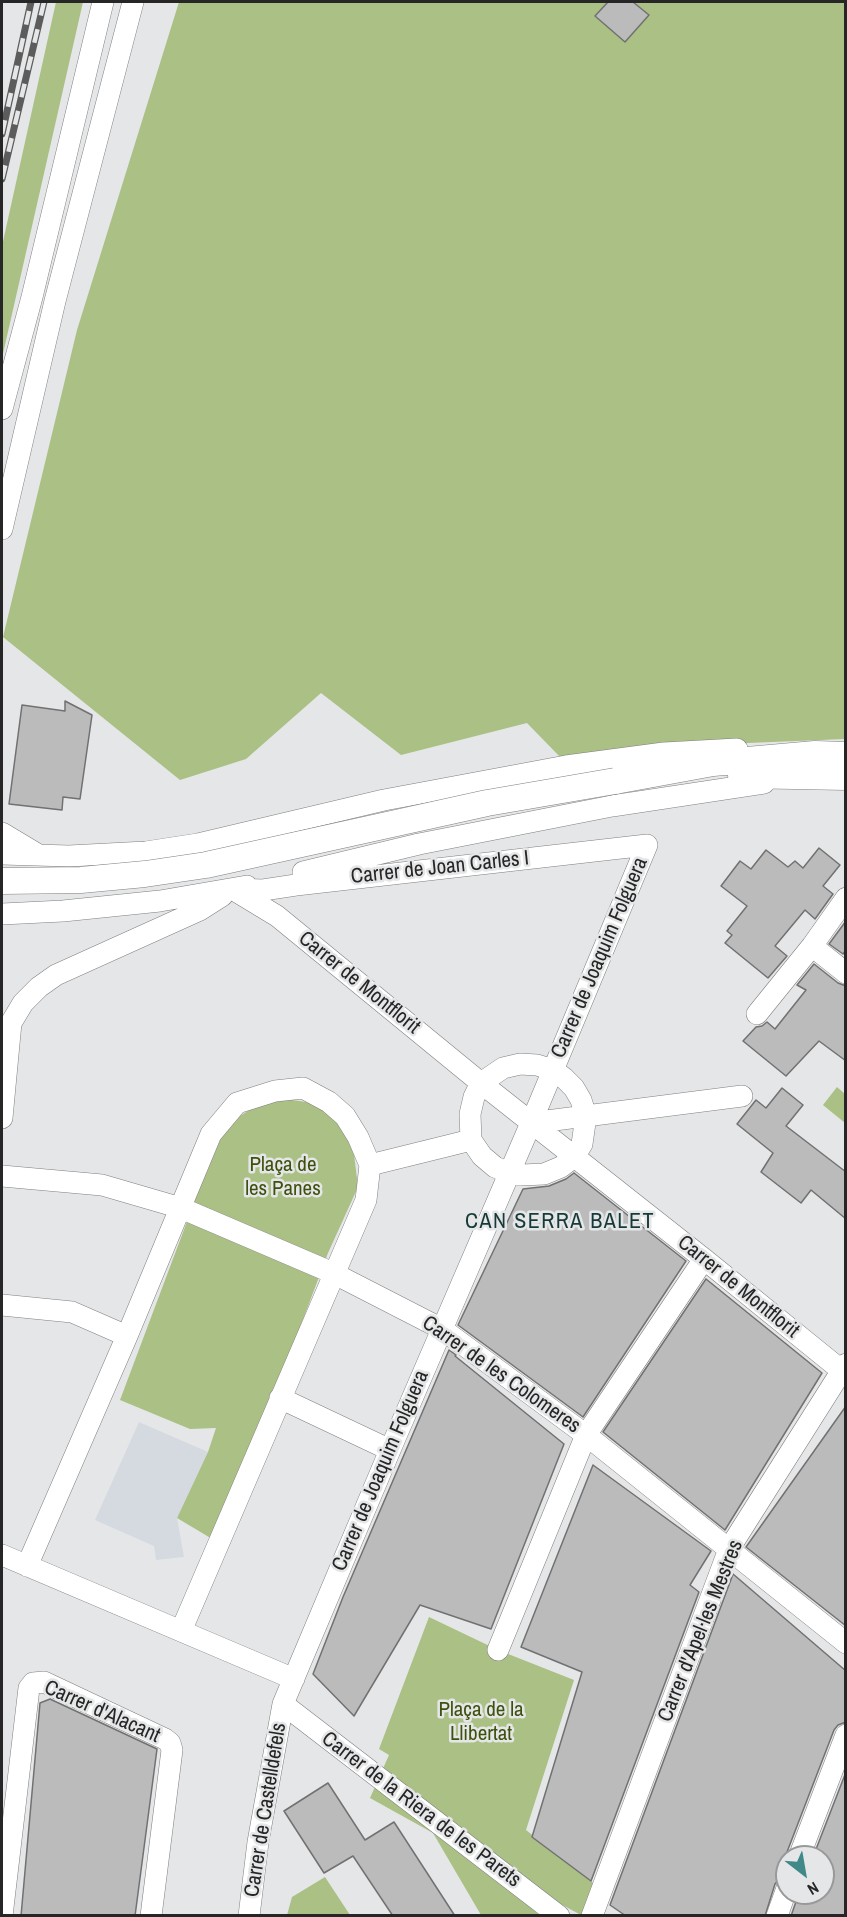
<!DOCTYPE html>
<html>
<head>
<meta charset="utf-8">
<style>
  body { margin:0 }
  #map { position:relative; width:847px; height:1917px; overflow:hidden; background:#e5e6e7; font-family:"Archivo Narrow",sans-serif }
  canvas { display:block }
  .frame { position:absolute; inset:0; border:3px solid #262627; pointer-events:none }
  .north { position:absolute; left:775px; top:1845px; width:60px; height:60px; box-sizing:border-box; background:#e5e6e7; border:2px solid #99999a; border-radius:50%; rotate:149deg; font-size:16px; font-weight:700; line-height:24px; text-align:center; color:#262627 }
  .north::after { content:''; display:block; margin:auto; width:21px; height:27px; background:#418989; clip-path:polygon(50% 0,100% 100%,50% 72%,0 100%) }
</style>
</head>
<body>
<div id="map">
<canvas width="847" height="1917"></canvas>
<div class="frame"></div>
<div class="north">N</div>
</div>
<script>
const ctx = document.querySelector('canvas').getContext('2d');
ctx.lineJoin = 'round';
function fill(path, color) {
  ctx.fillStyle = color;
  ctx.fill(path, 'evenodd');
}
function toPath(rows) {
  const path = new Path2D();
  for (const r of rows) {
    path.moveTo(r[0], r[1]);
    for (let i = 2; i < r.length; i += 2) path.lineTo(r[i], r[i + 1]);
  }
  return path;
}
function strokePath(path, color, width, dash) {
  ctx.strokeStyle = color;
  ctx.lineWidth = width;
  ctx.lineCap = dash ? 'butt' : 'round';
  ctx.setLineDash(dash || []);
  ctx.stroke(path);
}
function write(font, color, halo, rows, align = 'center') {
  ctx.font = font + ' "Archivo Narrow",sans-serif';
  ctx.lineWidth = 5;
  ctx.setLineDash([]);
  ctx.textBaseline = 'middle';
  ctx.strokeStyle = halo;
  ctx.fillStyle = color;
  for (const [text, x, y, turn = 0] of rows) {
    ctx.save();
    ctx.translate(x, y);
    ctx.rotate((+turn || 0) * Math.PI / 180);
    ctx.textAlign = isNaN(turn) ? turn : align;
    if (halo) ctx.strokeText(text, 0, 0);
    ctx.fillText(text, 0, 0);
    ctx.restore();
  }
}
const built = toPath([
  [139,1422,208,1452,177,1518,184,1557,156,1560,154,1546,95,1520]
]);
const green = toPath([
  [56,2,83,2,2,358,2,246],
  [179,2,845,2,845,739,699,745,563,760,527,723,401,755,321,693,246,759,180,780,3,637,77,330],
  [837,1087,845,1094,845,1123,823,1105],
  [279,1098,306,1102,327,1110,346,1129,354,1154,358,1187,328,1253,219,1543,177,1518,208,1452,216,1428,190,1429,120,1400,197,1195,221,1138,240,1116,257,1105],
  [429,1617,498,1650,574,1680,526,1830,602,1890,581,1915,476,1858,539,1915,481,1915,433,1833,370,1798,389,1755,379,1749],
  [325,1877,350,1915,287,1915,292,1897]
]);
const building = toPath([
  [608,2,633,2,649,15,625,42,595,16,608,2],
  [65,701,92,715,80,799,63,797,62,810,9,804,22,705,65,711,65,701],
  [819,848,840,865,823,886,833,894,815,919,805,910,775,946,787,956,768,978,725,943,732,935,727,931,747,906,721,886,740,861,751,869,766,850,788,867,795,861,803,868,819,848],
  [846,921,846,950,843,954,829,944,846,921],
  [814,964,838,983,846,986,846,1061,819,1041,786,1076,743,1041,756,1027,762,1026,767,1022,775,1029,806,990,797,985,814,964],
  [782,1088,803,1105,786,1126,846,1172,846,1219,811,1190,801,1203,761,1172,773,1153,737,1124,756,1100,766,1108,782,1088],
  [574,1173,686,1261,583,1417,458,1325,523,1189,549,1186,566,1179,574,1173],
  [706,1279,822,1373,725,1530,603,1432,706,1279],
  [449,1350,456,1355,455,1356,564,1444,491,1629,420,1605,354,1716,313,1674,343,1597,449,1350],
  [846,1406,846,1626,746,1547,846,1406],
  [593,1465,711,1551,690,1585,699,1592,591,1881,532,1837,582,1672,521,1647,593,1465],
  [733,1574,846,1671,846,1722,838,1725,834,1730,787,1852,787,1862,781,1877,775,1884,765,1916,626,1916,610,1905,733,1574],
  [50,1699,157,1749,135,1916,21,1916,40,1703,50,1699],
  [846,1772,846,1916,791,1916,799,1893,823,1893,823,1857,813,1857,846,1772],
  [328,1783,365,1840,394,1822,455,1916,393,1916,353,1856,324,1873,284,1811,328,1783]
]);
const minor = toPath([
  [2,409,32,297,103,2],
  [2,529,55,301,133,2],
  [2,833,37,854],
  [2,854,69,856,146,852,198,844,384,800,566,766,664,753,737,749],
  [303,872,419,844,612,806,764,783],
  [233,889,263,890,296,885,647,845,531,1123,393,1443,283,1704,258,1842,249,1916],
  [234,890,277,916,481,1083,704,1259,846,1374],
  [2,914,63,911,160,901,247,886],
  [812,946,846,973],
  [757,1014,812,946,846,898],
  [520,1064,537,1065,553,1070,564,1078,574,1088,581,1100,586,1116,582,1144,574,1157,561,1167,544,1174,522,1175,509,1173,495,1167,482,1156,471,1140,470,1114,474,1097,481,1083,503,1068,520,1064],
  [2,1118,11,1023,23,1003,39,987,56,975,200,910,222,896],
  [531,1123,742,1096],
  [370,1165,471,1140],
  [2,1176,102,1185,181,1208,333,1273,442,1329,586,1435,846,1643],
  [2,1305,72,1312,127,1336],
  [280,1398,390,1450],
  [2,1555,294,1679],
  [27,1566,127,1336,211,1134,237,1103,275,1091,303,1088,329,1102,345,1116,358,1137,370,1165,366,1200,181,1631],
  [498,1650,586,1435,704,1259],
  [283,1704,559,1916],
  [799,1857,846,1735],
  [2,1916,29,1688,33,1683,44,1682,165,1739,170,1743,172,1750,151,1916],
  [592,1916,729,1549,846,1364],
  [777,1916,787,1888]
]);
const major = toPath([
  [741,775,846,777],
  [615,781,713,763,815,754,846,755]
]);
const rail = toPath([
  [2,134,31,2],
  [2,179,44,2]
]);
const majorBridge = toPath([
  [2,881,81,880,145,874,206,865,487,803,615,781]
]);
const streetNames = [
  ["Carrer de Joan Carles I",440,868,-6],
  ["Carrer de Joaquim Folguera",600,958,-67],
  ["Carrer de Montflorit",359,983,39],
  ["Carrer de Montflorit",738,1287,39],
  ["Carrer de les Colomeres",501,1375,35],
  ["Carrer de Joaquim Folguera",381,1471,-67],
  ["Carrer d'Apel·les Mestres",701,1631,-68],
  ["Carrer d'Alacant",102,1712,24],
  ["Carrer de Castelldefels",266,1810,-81],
  ["Carrer de la Riera de les Parets",421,1810,37]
];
const parkNames = [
  ["Plaça de",283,1165],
  ["les Panes",283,1189],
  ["Plaça de la",481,1710],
  ["Llibertat",481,1734]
];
const neighbourhoodNames = [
  ["CAN SERRA BALET",560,1222]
];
fill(built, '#d5dae1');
fill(green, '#aac084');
fill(building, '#bcbbbc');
strokePath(building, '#717172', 1.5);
strokePath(minor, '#7f7f80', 22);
strokePath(major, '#7f7f80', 27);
strokePath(minor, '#fff', 21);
strokePath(major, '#fff', 26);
strokePath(rail, '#5c5c5d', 7);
strokePath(rail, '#e5e6e7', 4.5, [14]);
strokePath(majorBridge, '#7f7f80', 27, []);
strokePath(majorBridge, '#fff', 26);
write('21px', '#262627', '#e5e6e7', streetNames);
write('21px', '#3e510c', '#e5e6e7', parkNames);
ctx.letterSpacing = '1.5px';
write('22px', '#173a39', '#e5e6e7', neighbourhoodNames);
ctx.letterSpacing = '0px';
</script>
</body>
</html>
